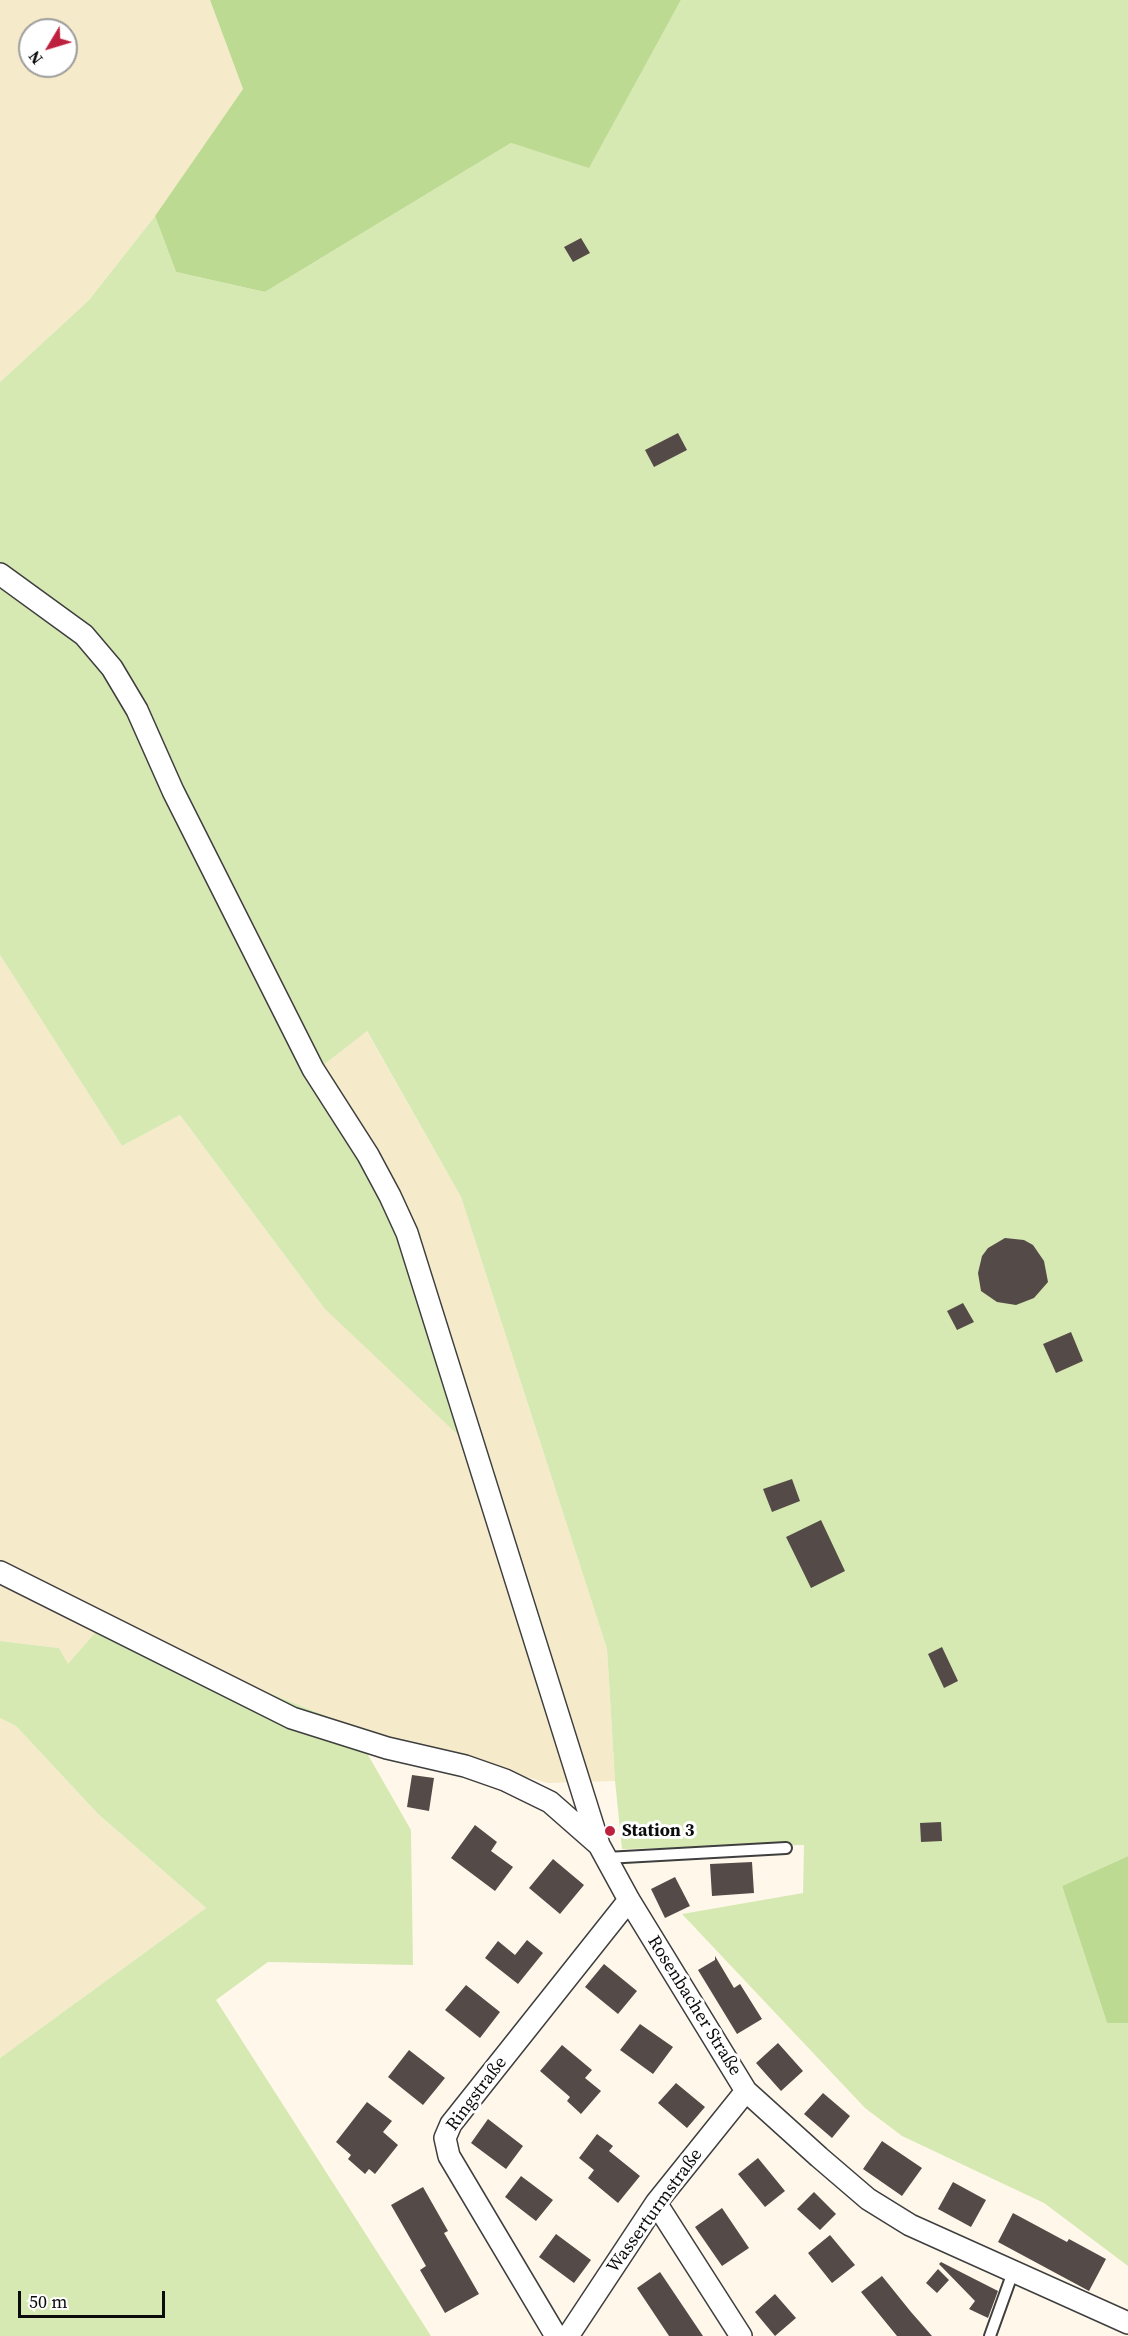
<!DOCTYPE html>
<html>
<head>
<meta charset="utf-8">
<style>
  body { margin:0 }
  #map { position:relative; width:1128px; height:2336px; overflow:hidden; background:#fff8ea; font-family:"Source Serif 4",serif }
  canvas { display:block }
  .north { position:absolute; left:18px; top:18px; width:60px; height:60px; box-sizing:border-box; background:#fff; border:2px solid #9d9d9d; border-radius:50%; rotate:232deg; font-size:16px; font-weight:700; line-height:24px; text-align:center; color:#0b0b0b }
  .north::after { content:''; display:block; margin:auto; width:21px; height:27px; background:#be213e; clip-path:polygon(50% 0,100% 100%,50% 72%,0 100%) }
  .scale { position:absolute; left:18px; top:2291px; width:147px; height:27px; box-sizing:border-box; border:3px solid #0b0b0b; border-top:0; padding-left:8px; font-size:18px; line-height:21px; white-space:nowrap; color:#0b0b0b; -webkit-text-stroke:4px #fff; paint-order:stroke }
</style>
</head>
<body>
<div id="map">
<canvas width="1128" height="2336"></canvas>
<div class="north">N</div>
<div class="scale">50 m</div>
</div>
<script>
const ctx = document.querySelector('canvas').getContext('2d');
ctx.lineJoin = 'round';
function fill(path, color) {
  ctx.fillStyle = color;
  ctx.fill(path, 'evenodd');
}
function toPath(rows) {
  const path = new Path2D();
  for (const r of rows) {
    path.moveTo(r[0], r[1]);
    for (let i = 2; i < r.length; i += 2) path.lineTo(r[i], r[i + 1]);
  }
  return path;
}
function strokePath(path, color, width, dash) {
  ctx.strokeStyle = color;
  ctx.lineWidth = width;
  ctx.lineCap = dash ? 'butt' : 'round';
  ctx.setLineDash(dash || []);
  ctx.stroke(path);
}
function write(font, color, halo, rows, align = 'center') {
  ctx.font = font + ' "Source Serif 4",serif';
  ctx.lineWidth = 6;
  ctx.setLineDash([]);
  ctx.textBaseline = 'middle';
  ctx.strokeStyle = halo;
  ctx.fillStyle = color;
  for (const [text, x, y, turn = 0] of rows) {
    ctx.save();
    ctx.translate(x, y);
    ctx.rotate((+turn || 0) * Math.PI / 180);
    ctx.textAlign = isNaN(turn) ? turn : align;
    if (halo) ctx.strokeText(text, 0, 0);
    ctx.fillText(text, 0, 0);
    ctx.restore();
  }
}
const farmland = toPath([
  [0,0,210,0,243,89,155,216,89,300,0,382],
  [30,30,66,30,66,66,30,66],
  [0,955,122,1146,180,1115,324,1308,317,1070,366,1030,461,1197,607,1649,615,1781,548,1783,369,1733,101,1626,68,1665,59,1648,0,1641],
  [0,1718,16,1726,98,1814,206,1908,0,2058]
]);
const green = toPath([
  [681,0,1128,0,1128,1856,1062,1886,1107,2023,1128,2023,1128,2266,1044,2203,902,2136,865,2108,682,1914,803,1893,804,1845,622,1849,615,1781,607,1649,461,1197,367,1031,317,1070,400,1213,474,1450,324,1308,180,1115,122,1146,0,955,0,382,89,300,155,216,176,272,265,292,511,143,589,167],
  [101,1626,369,1733,367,1753,411,1830,413,1965,268,1962,216,2000,431,2336,0,2336,0,2058,206,1908,98,1814,16,1726,0,1718,0,1641,59,1648,68,1664]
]);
const forest = toPath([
  [210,0,681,0,589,168,511,143,265,292,176,272,155,216,243,89],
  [1128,1856,1128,2023,1107,2023,1062,1886]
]);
const building = toPath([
  [581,238,590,253,573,262,564,247],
  [678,433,687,450,654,467,645,450],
  [1005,1238,1024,1240,1033,1245,1044,1261,1048,1282,1034,1298,1016,1305,997,1302,981,1291,978,1273,982,1256,988,1248],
  [963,1303,974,1322,957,1330,947,1311],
  [1071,1332,1083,1361,1056,1373,1043,1344],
  [792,1479,800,1501,772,1512,763,1489],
  [821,1520,845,1571,811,1588,786,1537],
  [942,1647,958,1681,944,1688,928,1654],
  [412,1775,434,1778,429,1811,407,1807],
  [941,1822,942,1841,921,1842,920,1823],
  [475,1825,497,1842,491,1851,513,1867,495,1891,451,1858],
  [553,1859,584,1885,560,1914,529,1888],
  [752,1862,754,1893,712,1896,710,1864],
  [675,1877,690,1906,665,1918,651,1889],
  [527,1940,543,1953,518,1984,485,1958,498,1941,515,1955],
  [715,1956,734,1988,740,1984,762,2019,737,2034,698,1970,715,1960],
  [604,1964,637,1991,618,2014,585,1987],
  [466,1985,500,2012,480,2038,445,2010],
  [640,2024,673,2047,653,2074,620,2050],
  [778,2043,803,2071,781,2091,756,2063],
  [562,2045,592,2070,585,2078,601,2091,581,2114,567,2101,570,2097,540,2071],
  [409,2050,445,2078,423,2105,388,2077],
  [676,2083,705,2107,687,2128,658,2103],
  [823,2093,850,2116,832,2138,804,2114],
  [367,2102,392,2121,383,2132,398,2145,375,2174,369,2169,365,2174,348,2159,351,2155,336,2142],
  [488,2119,523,2146,506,2169,471,2143],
  [597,2134,613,2146,609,2151,640,2176,618,2203,588,2178,594,2170,579,2158],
  [882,2141,922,2168,902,2196,863,2169],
  [758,2158,785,2191,765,2207,738,2174],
  [521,2176,553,2200,536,2221,505,2197],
  [953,2182,986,2200,971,2227,938,2209],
  [423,2187,448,2231,444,2233,479,2294,445,2313,420,2270,426,2266,391,2205],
  [814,2192,836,2214,820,2230,797,2209],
  [722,2208,749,2248,722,2266,695,2227],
  [1013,2213,1067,2242,1069,2239,1106,2259,1089,2291,998,2242],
  [556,2234,591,2260,574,2283,539,2257],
  [830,2235,855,2265,832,2283,808,2253],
  [941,2262,998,2291,988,2318,969,2309,975,2301,939,2264],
  [938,2269,949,2280,937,2293,926,2283],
  [660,2272,703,2336,669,2336,637,2288],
  [882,2276,911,2312,932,2336,897,2336,861,2292],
  [775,2294,796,2318,775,2336,755,2312]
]);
const lane = toPath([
  [606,1858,786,1848],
  [990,2336,1013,2272]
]);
const street = toPath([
  [0,574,84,635,112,668,137,710,173,791,313,1069,368,1155,390,1196,407,1233,599,1845],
  [0,1572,292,1718,387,1748,465,1766,505,1780,550,1802,599,1845,629,1900,746,2091,819,2157,868,2199,910,2225,1128,2323],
  [656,2203,741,2336],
  [556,2336,449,2156,445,2138,451,2124,629,1900],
  [568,2336,656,2203,746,2091]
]);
const markers = [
  [610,1831,6,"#be213e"]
];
const poiNames = [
  ["Station 3",622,1831]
];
const streetNames = [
  ["Rosenbacher Straße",694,2006,58],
  ["Ringstraße",477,2094,-53],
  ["Wasserturmstraße",655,2211,-54]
];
fill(farmland, '#f5ebca');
fill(green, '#d7e9b3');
fill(forest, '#bdda92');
fill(building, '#544b48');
strokePath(lane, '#3e3e3e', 14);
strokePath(street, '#3e3e3e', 24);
strokePath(lane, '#fff', 10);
strokePath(street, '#fff', 21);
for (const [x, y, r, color] of markers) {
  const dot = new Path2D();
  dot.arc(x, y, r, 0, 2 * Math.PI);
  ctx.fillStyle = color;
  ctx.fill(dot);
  strokePath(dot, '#fff', 2);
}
write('bold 18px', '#0b0b0b', '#fff', poiNames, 'left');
write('18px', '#0b0b0b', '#fff', streetNames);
</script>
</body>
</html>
